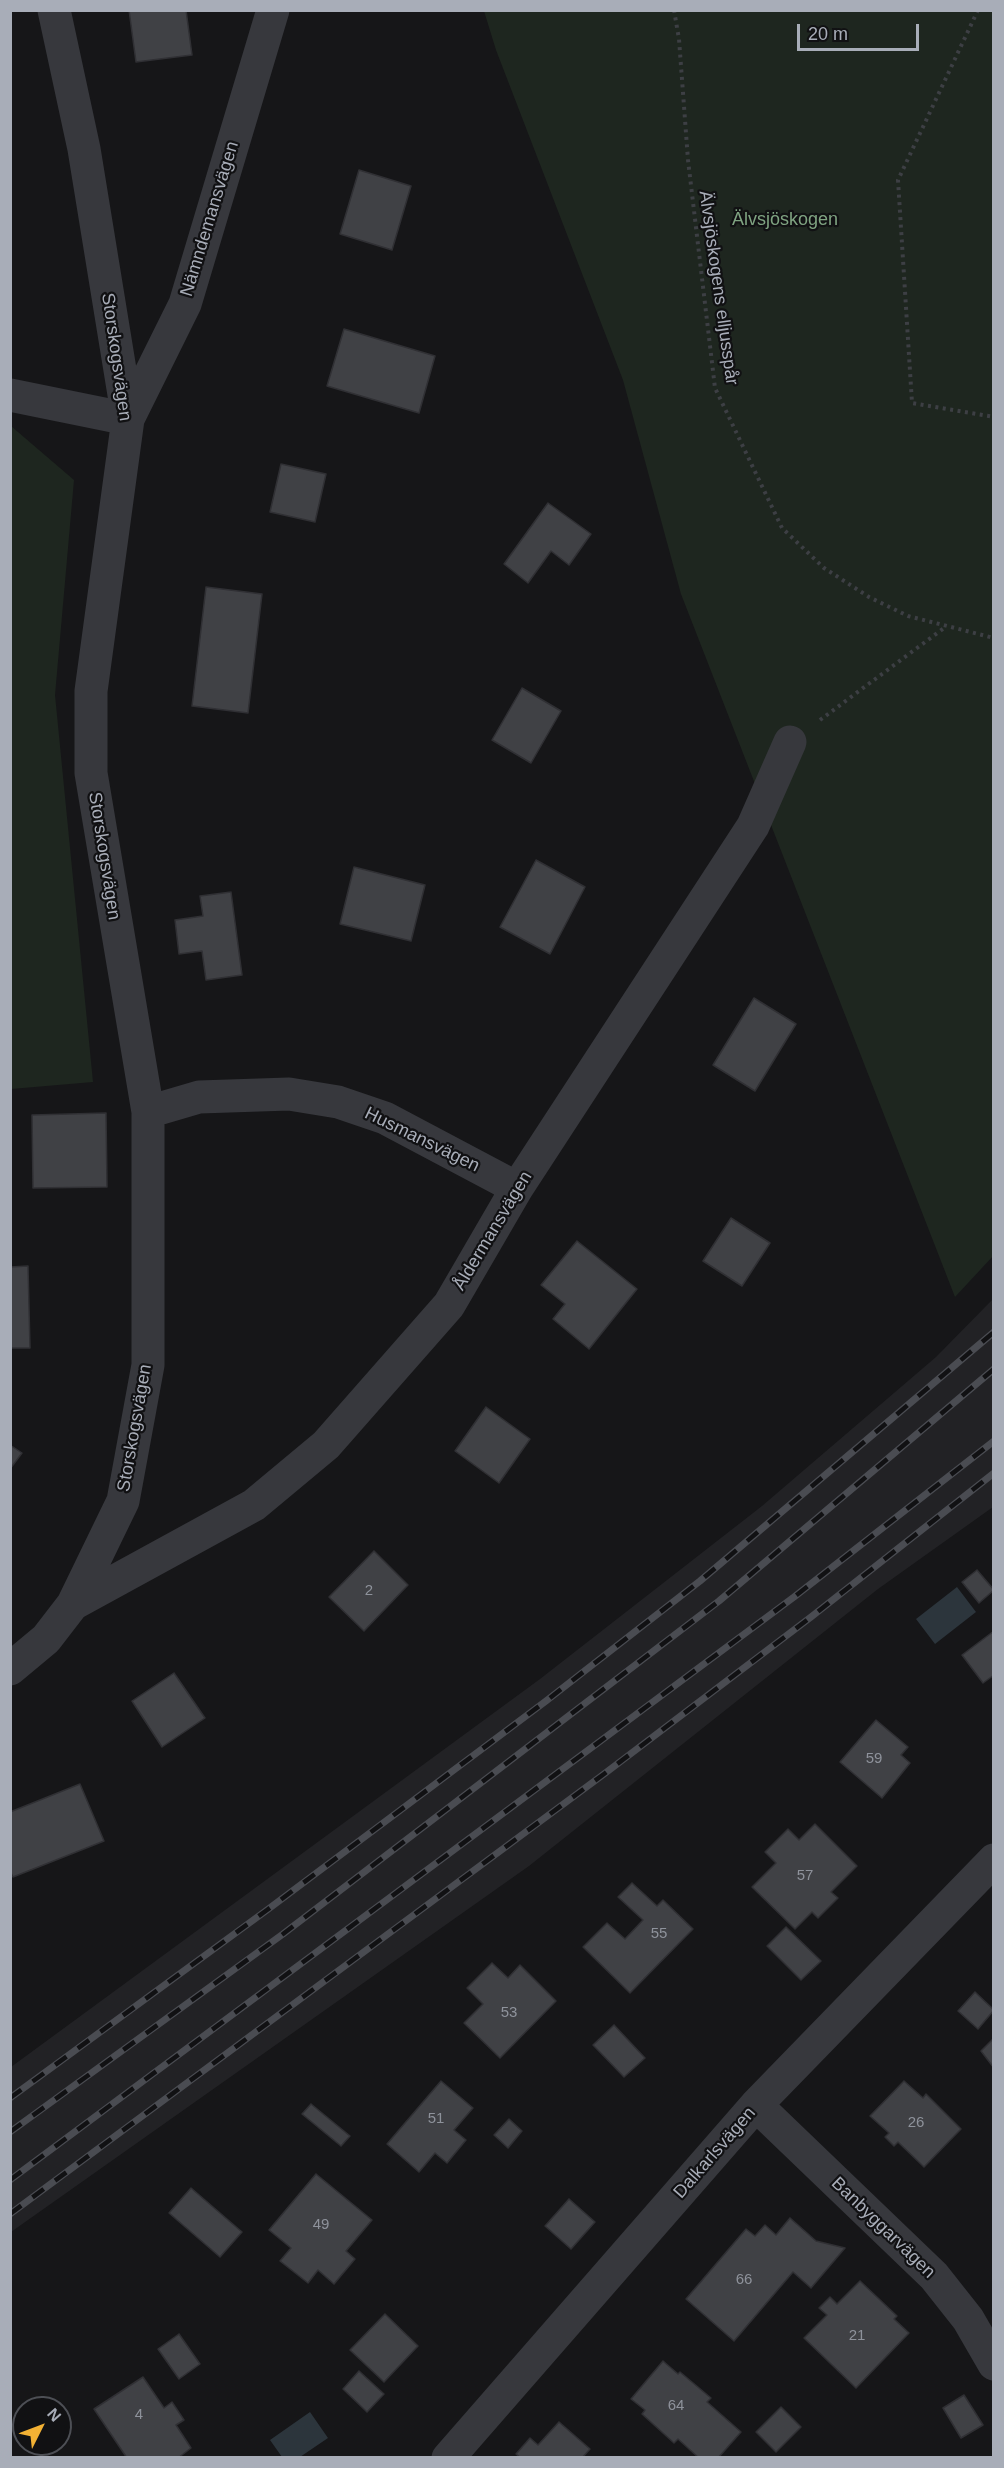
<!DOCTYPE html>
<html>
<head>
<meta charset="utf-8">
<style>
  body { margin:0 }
  #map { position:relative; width:1004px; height:2468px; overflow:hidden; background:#161618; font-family:Arial,sans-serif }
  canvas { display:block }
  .frame { position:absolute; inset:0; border:12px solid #a8adb8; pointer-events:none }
  .north { position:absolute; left:12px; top:2396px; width:60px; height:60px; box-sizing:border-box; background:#111113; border:2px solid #4d4f55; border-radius:50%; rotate:48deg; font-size:16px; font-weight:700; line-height:24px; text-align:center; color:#a8adb8 }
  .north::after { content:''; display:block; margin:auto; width:21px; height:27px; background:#f2b134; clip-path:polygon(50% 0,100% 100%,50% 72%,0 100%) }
  .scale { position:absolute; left:797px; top:24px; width:122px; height:27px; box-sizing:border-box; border:3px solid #a8adb8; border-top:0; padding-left:8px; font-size:18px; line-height:21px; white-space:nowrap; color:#a8adb8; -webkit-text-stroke:4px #111113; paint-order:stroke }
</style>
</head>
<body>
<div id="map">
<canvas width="1004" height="2468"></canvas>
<div class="frame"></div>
<div class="north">N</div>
<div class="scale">20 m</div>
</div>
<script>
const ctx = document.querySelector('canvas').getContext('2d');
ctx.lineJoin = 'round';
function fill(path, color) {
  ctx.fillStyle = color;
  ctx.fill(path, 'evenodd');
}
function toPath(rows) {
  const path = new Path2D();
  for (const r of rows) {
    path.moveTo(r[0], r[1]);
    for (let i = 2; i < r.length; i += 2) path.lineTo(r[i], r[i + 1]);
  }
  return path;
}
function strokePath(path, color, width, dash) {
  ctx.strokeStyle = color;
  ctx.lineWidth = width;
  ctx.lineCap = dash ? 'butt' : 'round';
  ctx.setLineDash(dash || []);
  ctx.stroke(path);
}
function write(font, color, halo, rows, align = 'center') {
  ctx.font = font + ' Arial,sans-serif';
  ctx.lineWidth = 4.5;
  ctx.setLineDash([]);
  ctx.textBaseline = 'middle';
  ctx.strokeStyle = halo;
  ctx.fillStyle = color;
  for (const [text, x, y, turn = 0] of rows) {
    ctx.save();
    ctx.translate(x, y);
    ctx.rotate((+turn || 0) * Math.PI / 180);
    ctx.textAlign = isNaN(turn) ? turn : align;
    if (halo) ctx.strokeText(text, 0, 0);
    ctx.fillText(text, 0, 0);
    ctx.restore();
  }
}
const built = toPath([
  [993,1299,993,1507,878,1589,529,1866,11,2232,11,2067,540,1679,762,1506,936,1357]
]);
const green = toPath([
  [484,11,993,11,994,1255,955,1297,681,594,623,380,496,50],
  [11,426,74,480,55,695,93,1082,11,1089]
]);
const water = toPath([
  [957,1587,976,1612,935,1644,916,1619],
  [310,2412,328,2438,300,2457,282,2457,270,2440]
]);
const building = toPath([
  [129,10,186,10,192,55,136,62,129,10],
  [359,170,411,186,392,250,340,234,359,170],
  [344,329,435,356,419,413,327,386,344,329],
  [281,464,326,474,315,522,270,512,281,464],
  [548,503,591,534,569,565,551,551,528,583,504,564,548,503],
  [206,587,262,594,248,713,192,706,206,587],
  [522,688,561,711,531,763,492,740,522,688],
  [536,860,585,887,550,954,500,927,536,860],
  [354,867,425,885,411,941,340,924,354,867],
  [231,892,242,975,206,980,202,951,179,954,175,920,203,916,200,896,231,892],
  [754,998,796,1024,755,1091,713,1065,754,998],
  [106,1113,107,1187,33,1188,32,1115,106,1113],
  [731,1218,770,1243,742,1286,703,1261,731,1218],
  [577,1241,637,1289,589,1349,553,1319,565,1304,541,1285,577,1241],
  [28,1266,30,1348,10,1348,10,1267,28,1266],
  [486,1407,530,1439,499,1483,455,1451,486,1407],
  [10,1445,22,1453,10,1469,10,1445],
  [374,1551,408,1585,364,1631,329,1597,374,1551],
  [977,1570,994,1590,979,1603,962,1582,977,1570],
  [994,1631,994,1675,983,1683,962,1655,994,1631],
  [174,1673,205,1718,162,1747,132,1701,174,1673],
  [876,1720,908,1747,901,1755,910,1763,882,1798,840,1762,876,1720],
  [80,1784,104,1841,13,1877,10,1871,10,1812,80,1784],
  [815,1824,857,1866,831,1892,838,1898,818,1918,812,1912,795,1929,752,1887,776,1863,765,1852,788,1829,799,1840,815,1824],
  [632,1883,657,1906,663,1900,693,1929,630,1993,583,1947,607,1923,625,1939,643,1920,618,1897,632,1883],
  [786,1927,821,1961,801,1980,767,1946,786,1927],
  [492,1963,508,1978,520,1965,556,2001,500,2058,464,2023,483,2004,467,1988,492,1963],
  [975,1992,994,2010,978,2029,958,2011,975,1992],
  [614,2025,645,2058,624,2077,593,2045,614,2025],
  [994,2038,994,2068,981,2051,994,2038],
  [441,2081,473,2108,454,2130,466,2140,447,2163,435,2153,419,2172,387,2144,441,2081],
  [904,2081,923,2098,926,2094,961,2129,924,2167,898,2142,894,2146,885,2137,889,2133,870,2116,904,2081],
  [311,2104,350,2136,341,2146,302,2114,311,2104],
  [509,2119,522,2131,508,2148,494,2135,509,2119],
  [316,2174,372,2220,346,2251,355,2259,334,2284,318,2270,308,2283,280,2261,291,2248,269,2230,316,2174],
  [191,2188,242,2232,220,2257,169,2213,191,2188],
  [569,2199,595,2222,571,2249,545,2226,569,2199],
  [790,2218,816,2241,845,2248,811,2288,793,2272,734,2341,686,2299,746,2229,755,2236,765,2225,776,2235,790,2218],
  [860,2281,897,2316,894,2319,909,2333,856,2388,804,2338,827,2315,819,2308,830,2297,837,2304,860,2281],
  [385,2314,418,2346,384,2382,350,2350,385,2314],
  [179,2334,200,2364,179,2379,158,2349,179,2334],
  [663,2361,678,2374,680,2372,711,2398,707,2402,741,2432,718,2458,699,2458,678,2439,674,2443,642,2414,645,2410,631,2399,663,2361],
  [359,2371,384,2394,367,2412,343,2389,359,2371],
  [143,2377,164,2408,172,2402,184,2420,176,2425,191,2448,178,2458,127,2458,94,2409,143,2377],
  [964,2395,983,2425,961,2438,943,2408,964,2395],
  [781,2407,801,2427,776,2452,756,2432,781,2407],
  [559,2422,590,2449,582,2458,521,2458,516,2454,530,2438,538,2445,559,2422]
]);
const path = toPath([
  [674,10,679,39,688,160,715,388,782,528,824,568,869,597,908,616,994,638],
  [978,10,898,180,912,403,994,417],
  [820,720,944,628]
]);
const street = toPath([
  [10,395,128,419,185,304,273,10],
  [148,1112,199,1097,289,1094,338,1102,385,1118,517,1188],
  [73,1604,254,1505,326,1445,449,1305,517,1188,753,826,790,742],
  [10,1669,46,1639,73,1604,123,1501,148,1365,148,1112,91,773,91,691,128,419,84,149,54,10],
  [756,2105,934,2276,968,2319,994,2364],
  [448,2458,756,2105,994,1860]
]);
const rail = toPath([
  [10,2098,267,1910,546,1701,700,1581,994,1332],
  [10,2132,283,1934,719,1601,994,1369],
  [10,2180,794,1597,994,1441],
  [10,2214,604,1774,811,1617,994,1473]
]);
const numberNames = [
  ["2",369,1591],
  ["59",874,1759],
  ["57",805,1876],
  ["55",659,1934],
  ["53",509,2013],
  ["51",436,2119],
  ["26",916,2123],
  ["49",321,2225],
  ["66",744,2280],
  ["21",857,2336],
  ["64",676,2406],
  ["4",139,2415]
];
const streetNames = [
  ["Nämndemansvägen",210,219,-73],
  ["Älvsjöskogens elljusspår",718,288,82],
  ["Storskogsvägen",116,357,82],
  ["Storskogsvägen",104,856,81],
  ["Husmansvägen",422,1140,26],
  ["Åldermansvägen",493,1231,-59],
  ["Storskogsvägen",135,1428,-80],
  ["Dalkarlsvägen",715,2153,-49],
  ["Banbyggarvägen",883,2228,44]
];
const parkNames = [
  ["Älvsjöskogen",785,220]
];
fill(built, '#222225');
fill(green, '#1e261f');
fill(water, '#2c353c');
fill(building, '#404145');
strokePath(building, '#303034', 1.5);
strokePath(path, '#3d3f44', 4, [3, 4.5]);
strokePath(street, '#37383d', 33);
strokePath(rail, '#4a4c52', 7);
strokePath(rail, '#111113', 4.5, [14]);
write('15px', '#8e929b', null, numberNames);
write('18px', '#a8adb8', '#111113', streetNames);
write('18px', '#7fa381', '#111113', parkNames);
</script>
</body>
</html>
